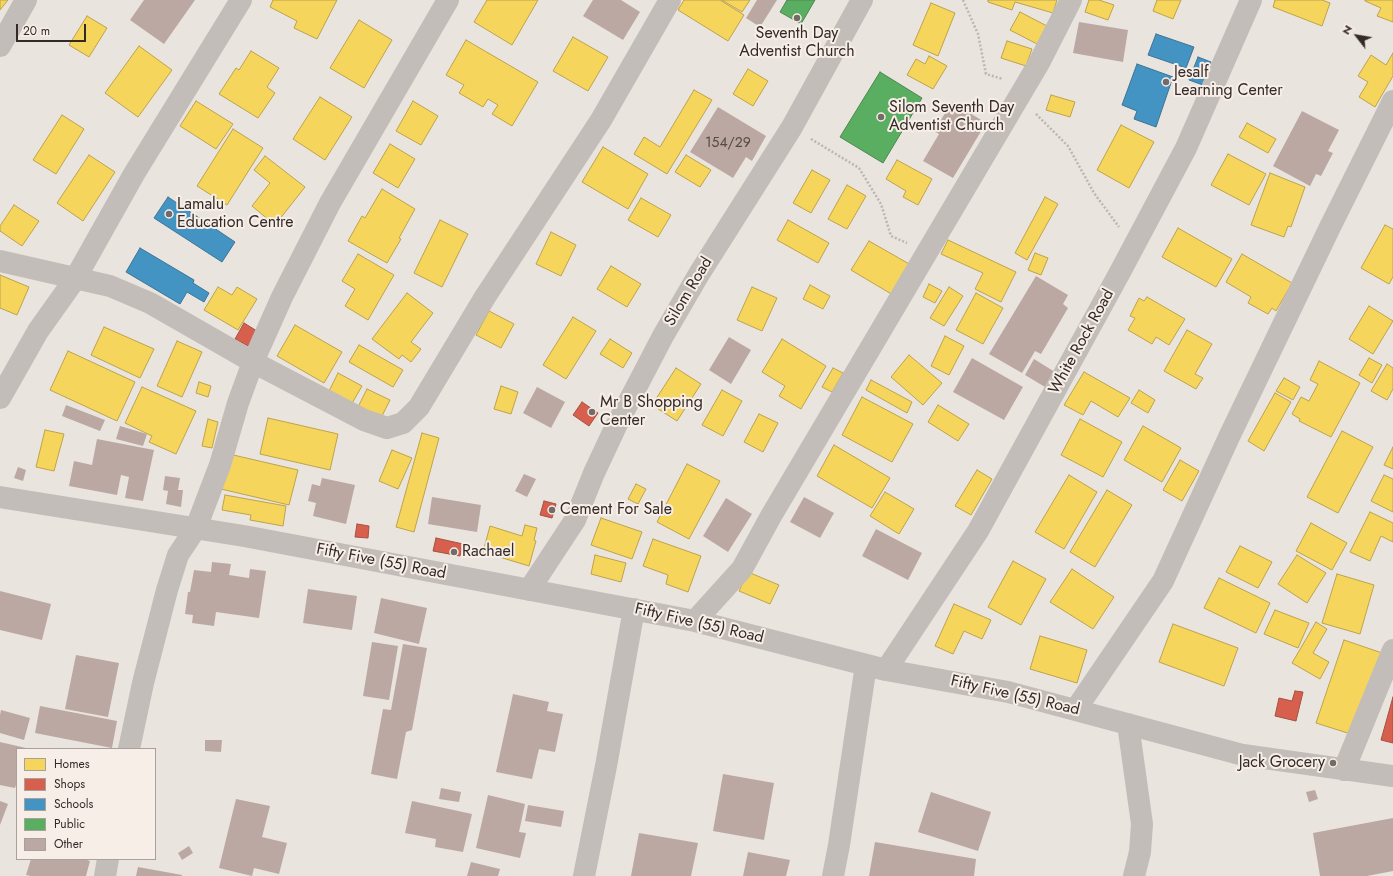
<!DOCTYPE html>
<html>
<head>
<meta charset="utf-8">
<style>
  body { margin:0 }
  #map { position:relative; width:1393px; height:876px; overflow:hidden; background:#eae4df; font-family:Jost,sans-serif }
  canvas { display:block }
  .legend { position:absolute; left:16px; top:748px; width:140px; height:112px; box-sizing:border-box; background:#f7eee7; border:1px solid #a9a09b; margin:0; padding:5px 7px; list-style:none; font-size:12px; color:#332a28 }
  .legend li { display:flex; align-items:center; gap:8px; height:20px }
  .legend b { width:20px; border:1px solid #a9a09b }
  .north { position:absolute; left:1337px; top:16px; width:40px; height:40px; -webkit-text-stroke:3px #f7eee7; paint-order:stroke; rotate:301deg; font-size:11px; font-weight:700; line-height:16px; text-align:center; color:#332a28 }
  .north::after { content:''; display:block; margin:auto; width:14px; height:18px; background:#332a28; clip-path:polygon(50% 0,100% 100%,50% 72%,0 100%) }
  .scale { position:absolute; left:16px; top:24px; width:70px; height:18px; box-sizing:border-box; border:2px solid #332a28; border-top:0; padding-left:5px; font-size:12px; line-height:14px; white-space:nowrap; color:#332a28; -webkit-text-stroke:3px #f7eee7; paint-order:stroke }
</style>
</head>
<body>
<div id="map">
<canvas width="1393" height="876"></canvas>
<ul class="legend">
<li><b style="height:11px;background:#f6d55c"></b>Homes</li>
<li><b style="height:11px;background:#d6604d"></b>Shops</li>
<li><b style="height:11px;background:#4393c3"></b>Schools</li>
<li><b style="height:11px;background:#5aae61"></b>Public</li>
<li><b style="height:11px;background:#bca8a3"></b>Other</li>
</ul>
<div class="north">N</div>
<div class="scale">20 m</div>
</div>
<script>
const ctx = document.querySelector('canvas').getContext('2d');
ctx.lineJoin = 'round';
function fill(path, color) {
  ctx.fillStyle = color;
  ctx.fill(path, 'evenodd');
}
function toPath(rows) {
  const path = new Path2D();
  for (const r of rows) {
    path.moveTo(r[0], r[1]);
    for (let i = 2; i < r.length; i += 2) path.lineTo(r[i], r[i + 1]);
  }
  return path;
}
function strokePath(path, color, width, dash) {
  ctx.strokeStyle = color;
  ctx.lineWidth = width;
  ctx.lineCap = dash ? 'butt' : 'round';
  ctx.setLineDash(dash || []);
  ctx.stroke(path);
}
function write(font, color, halo, rows, align = 'center') {
  ctx.font = font + ' Jost,sans-serif';
  ctx.lineWidth = 4;
  ctx.setLineDash([]);
  ctx.textBaseline = 'middle';
  ctx.strokeStyle = halo;
  ctx.fillStyle = color;
  for (const [text, x, y, turn = 0] of rows) {
    ctx.save();
    ctx.translate(x, y);
    ctx.rotate((+turn || 0) * Math.PI / 180);
    ctx.textAlign = isNaN(turn) ? turn : align;
    if (halo) ctx.strokeText(text, 0, 0);
    ctx.fillText(text, 0, 0);
    ctx.restore();
  }
}
const homes = toPath([
  [0,0,8,0,0,10,0,0],
  [273,0,337,0,317,39,294,28,297,21,270,7,273,0],
  [487,0,538,0,512,45,474,22,487,0],
  [684,0,720,0,744,15,728,41,678,10,684,0],
  [722,0,750,0,742,12,722,0],
  [988,0,1057,0,1053,13,1015,2,1012,10,988,2,988,0],
  [1089,0,1099,0,1114,5,1108,20,1085,12,1089,0],
  [1157,0,1181,0,1173,19,1153,11,1157,0],
  [1275,0,1322,0,1330,3,1322,26,1273,7,1275,0],
  [1365,0,1393,0,1393,22,1377,16,1381,8,1365,1,1365,0],
  [931,3,955,13,938,56,913,45,931,3],
  [1020,12,1047,26,1037,44,1010,30,1020,12],
  [87,16,107,28,89,57,69,45,87,16],
  [359,20,392,40,364,88,330,68,359,20],
  [573,37,608,57,588,91,553,71,573,37],
  [466,40,538,82,512,126,492,114,498,105,488,99,483,107,459,93,464,85,446,75,466,40],
  [1007,41,1032,49,1026,66,1001,58,1007,41],
  [139,46,172,70,138,117,105,93,139,46],
  [251,51,279,68,267,87,275,93,258,118,219,94,236,68,239,70,251,51],
  [1393,53,1393,76,1375,107,1359,97,1368,82,1358,76,1371,55,1386,65,1393,53],
  [929,56,947,66,933,89,907,75,916,59,925,64,929,56],
  [748,69,768,81,753,106,733,94,748,69],
  [694,90,712,100,667,174,634,154,644,137,660,147,694,90],
  [1051,95,1075,102,1070,117,1046,110,1051,95],
  [320,97,352,117,325,160,293,139,320,97],
  [196,101,233,124,216,149,180,126,196,101],
  [413,101,438,116,421,145,396,131,413,101],
  [62,115,84,129,56,174,33,160,62,115],
  [1247,123,1276,139,1268,153,1239,137,1247,123],
  [1121,125,1154,142,1129,188,1097,170,1121,125],
  [233,129,263,148,227,205,197,186,233,129],
  [390,144,415,159,398,188,373,173,390,144],
  [603,147,648,174,628,209,582,182,603,147],
  [1228,154,1266,174,1249,205,1211,185,1228,154],
  [89,155,115,172,83,221,57,203,89,155],
  [686,155,711,170,700,187,675,172,686,155],
  [265,156,305,187,275,225,252,206,270,183,254,170,265,156],
  [897,160,932,179,918,205,903,197,906,191,886,179,897,160],
  [812,170,830,180,811,213,793,203,812,170],
  [1270,173,1305,187,1291,227,1288,226,1284,237,1251,225,1270,173],
  [847,185,866,196,847,229,828,219,847,185],
  [382,189,415,209,399,238,401,239,387,263,348,241,362,216,365,218,382,189],
  [1045,197,1058,204,1027,260,1015,253,1045,197],
  [641,198,671,215,658,237,628,220,641,198],
  [14,205,39,221,22,246,0,231,0,226,14,205],
  [440,220,468,234,442,287,414,273,440,220],
  [788,220,829,243,818,263,777,240,788,220],
  [1385,225,1393,229,1393,277,1389,284,1361,268,1385,225],
  [1178,228,1232,259,1216,287,1162,257,1178,228],
  [551,232,576,245,561,276,536,264,551,232],
  [948,240,1016,272,1001,302,975,289,983,273,941,254,948,240],
  [869,241,911,265,893,295,851,270,869,241],
  [1035,253,1048,258,1041,275,1028,270,1035,253],
  [358,254,394,275,368,320,345,306,355,289,342,281,358,254],
  [1242,254,1292,283,1276,311,1272,308,1268,314,1248,303,1251,297,1226,282,1242,254],
  [611,266,641,284,627,307,597,289,611,266],
  [0,275,29,287,17,315,0,308,0,275],
  [929,284,942,291,935,303,923,297,929,284],
  [810,285,830,296,823,309,803,299,810,285],
  [218,287,232,295,237,287,257,299,238,330,204,310,218,287],
  [752,287,777,298,762,331,737,320,752,287],
  [949,287,963,296,944,326,930,318,949,287],
  [407,293,433,313,411,342,421,349,411,362,402,355,399,359,372,339,407,293],
  [976,293,1003,308,983,344,956,330,976,293],
  [1147,297,1185,319,1169,345,1156,337,1152,344,1128,330,1135,318,1130,316,1139,298,1144,301,1147,297],
  [1369,306,1393,321,1373,354,1349,339,1369,306],
  [489,311,514,324,501,348,476,335,489,311],
  [573,317,596,331,566,379,543,365,573,317],
  [295,325,342,352,324,383,277,356,295,325],
  [104,327,154,349,140,378,91,355,104,327],
  [1187,330,1212,344,1195,374,1203,378,1196,389,1164,371,1187,330],
  [945,336,964,346,949,375,931,366,945,336],
  [610,339,632,353,623,368,600,354,610,339],
  [782,339,826,366,801,409,779,396,785,386,762,372,782,339],
  [177,341,202,352,182,397,157,386,177,341],
  [359,345,403,370,393,387,349,362,359,345],
  [68,351,135,382,117,421,50,390,68,351],
  [909,355,942,383,923,405,891,377,909,355],
  [1369,358,1382,365,1372,383,1359,375,1369,358],
  [1319,361,1360,383,1331,437,1299,421,1300,419,1292,414,1301,397,1309,401,1318,384,1310,380,1319,361],
  [1387,364,1393,368,1393,389,1387,400,1371,391,1387,364],
  [676,368,701,384,677,421,652,405,676,368],
  [833,368,843,373,832,392,822,387,833,368],
  [1084,372,1130,398,1118,417,1091,401,1083,415,1064,405,1084,372],
  [338,373,362,386,351,405,328,393,338,373],
  [1284,378,1300,387,1293,400,1276,391,1284,378],
  [871,380,912,402,907,413,866,390,871,380],
  [199,382,211,386,208,397,196,393,199,382],
  [501,386,518,392,511,414,494,409,501,386],
  [142,387,196,411,176,454,149,442,152,436,125,423,142,387],
  [367,389,390,400,381,418,358,407,367,389],
  [722,390,742,401,723,436,702,425,722,390],
  [1139,390,1155,400,1148,413,1131,403,1139,390],
  [1275,393,1291,402,1264,451,1248,441,1275,393],
  [862,397,913,424,892,462,842,435,862,397],
  [938,405,969,424,958,441,928,422,938,405],
  [759,414,778,423,763,452,744,442,759,414],
  [268,418,338,434,330,470,260,454,268,418],
  [208,419,218,422,212,448,202,446,208,419],
  [1080,419,1122,442,1103,477,1061,455,1080,419],
  [1143,426,1181,448,1162,482,1124,460,1143,426],
  [45,430,64,434,54,471,36,467,45,430],
  [1342,431,1373,447,1338,513,1307,497,1342,431],
  [422,433,439,438,414,532,396,527,422,433],
  [834,445,890,478,872,508,817,476,834,445],
  [1393,447,1393,469,1384,465,1393,447],
  [392,450,412,458,398,489,379,481,392,450],
  [229,454,298,470,289,505,221,489,229,454],
  [1180,460,1199,471,1182,501,1163,490,1180,460],
  [687,464,720,481,689,539,657,522,687,464],
  [977,470,992,479,971,515,955,506,977,470],
  [1069,475,1097,492,1064,549,1035,532,1069,475],
  [1384,475,1393,479,1393,512,1371,501,1384,475],
  [636,484,646,489,638,504,628,499,636,484],
  [1107,490,1132,505,1095,567,1070,552,1107,490],
  [885,492,914,509,899,534,870,516,885,492],
  [225,495,286,506,283,526,250,520,251,515,222,510,225,495],
  [1370,512,1393,523,1393,542,1381,536,1370,561,1350,552,1370,512],
  [601,518,642,532,632,559,591,545,601,518],
  [1311,523,1347,543,1332,570,1296,551,1311,523],
  [525,525,537,528,534,540,536,541,529,566,483,552,490,526,522,536,525,525],
  [653,539,701,556,688,592,666,584,668,575,643,566,653,539],
  [1240,546,1272,562,1258,588,1226,572,1240,546],
  [595,555,626,563,621,582,591,574,595,555],
  [1297,555,1326,573,1307,603,1278,584,1297,555],
  [1013,561,1046,579,1021,625,988,607,1013,561],
  [1072,569,1114,597,1093,629,1050,602,1072,569],
  [748,572,779,585,770,604,739,591,748,572],
  [1337,574,1374,585,1360,634,1322,623,1337,574],
  [1219,578,1270,603,1256,633,1204,608,1219,578],
  [954,604,991,620,982,639,964,631,953,654,935,646,954,604],
  [1275,610,1309,623,1298,648,1264,634,1275,610],
  [1316,622,1327,629,1313,653,1329,662,1320,679,1292,663,1316,622],
  [1173,624,1238,648,1224,686,1159,662,1173,624],
  [1040,636,1087,650,1077,683,1030,669,1040,636],
  [1344,640,1385,654,1357,736,1316,723,1344,640]
]);
const shops = toPath([
  [244,323,257,331,248,346,235,339,244,323],
  [582,402,598,413,589,426,573,415,582,402],
  [544,501,556,504,552,518,540,515,544,501],
  [357,524,369,526,368,538,355,537,357,524],
  [436,538,463,544,460,556,433,551,436,538],
  [1295,691,1303,692,1296,721,1275,716,1279,698,1292,701,1295,691],
  [1393,697,1393,743,1381,740,1393,697]
]);
const schools = toPath([
  [1156,34,1194,47,1186,68,1148,55,1156,34],
  [1198,57,1211,62,1203,85,1189,80,1198,57],
  [1137,64,1173,77,1156,127,1134,119,1137,111,1122,105,1137,64],
  [168,197,235,242,222,262,154,218,168,197],
  [140,248,194,280,193,283,209,293,204,302,187,292,180,304,126,272,140,248]
]);
const public = toPath([
  [787,0,815,0,801,24,780,12,787,0],
  [880,72,922,98,883,163,840,137,880,72]
]);
const building = toPath([
  [144,0,195,0,164,44,130,20],
  [593,0,621,0,640,12,623,40,583,16],
  [757,0,777,0,760,27,746,18],
  [1079,22,1128,30,1123,62,1073,53],
  [952,102,986,123,953,178,923,161,939,134,934,131],
  [718,107,766,136,752,161,746,157,733,178,690,152],
  [1302,111,1339,130,1328,151,1333,153,1321,176,1316,174,1310,186,1273,166],
  [1036,276,1068,295,1063,304,1068,308,1041,354,1035,351,1022,373,989,354],
  [729,337,751,350,731,384,709,370],
  [972,358,1023,387,1004,420,953,392],
  [1034,359,1055,372,1045,387,1025,375],
  [537,387,565,402,551,428,523,413],
  [66,405,105,420,100,431,62,416],
  [120,426,147,434,143,446,116,439],
  [97,439,154,450,143,501,125,498,129,477,121,475,117,495,69,486,74,461,92,465],
  [18,467,26,470,23,481,14,478],
  [524,474,536,479,527,497,515,491],
  [165,476,180,478,178,490,183,490,181,507,166,504,168,491,163,490],
  [322,478,355,485,346,524,313,516,316,503,308,501,312,484,320,486],
  [432,497,481,505,477,532,428,524],
  [804,497,834,513,820,538,790,522],
  [726,498,752,514,728,552,703,536],
  [876,529,922,553,908,580,862,556],
  [212,562,231,564,229,575,249,578,250,569,266,571,259,618,216,612,214,626,192,623,193,615,185,614,188,592,190,592,194,570,211,572],
  [308,589,357,596,352,630,303,623],
  [0,591,51,604,42,640,0,630],
  [381,598,427,608,419,644,374,633],
  [372,642,398,646,389,700,363,696],
  [403,644,427,648,412,730,406,732,397,779,371,774,383,709,391,710],
  [76,655,119,663,108,717,65,709],
  [513,694,549,702,547,711,563,714,555,752,539,749,532,779,496,772],
  [40,706,117,721,112,748,35,733],
  [1,710,30,718,24,740,0,733,0,715],
  [205,740,222,740,221,752,205,751],
  [0,742,26,748,17,749,17,782,15,788,0,785],
  [723,774,774,783,764,840,713,831],
  [441,788,461,792,459,802,439,799],
  [1315,790,1318,799,1309,802,1306,792],
  [931,792,991,812,978,851,918,832],
  [488,795,525,804,519,832,526,833,520,858,476,848],
  [236,799,270,806,262,837,287,843,279,874,254,868,252,876,219,868],
  [0,801,8,804,0,825],
  [412,801,472,814,463,852,435,847,436,839,405,833],
  [528,805,564,811,561,827,525,821],
  [1393,818,1393,871,1367,876,1320,876,1313,833],
  [639,833,698,843,691,876,631,876],
  [875,842,976,859,974,876,869,876],
  [189,846,193,853,182,860,178,853],
  [748,852,790,860,786,876,743,876],
  [31,859,84,859,90,861,86,876,31,876,26,875],
  [471,862,500,869,498,876,467,876],
  [138,867,182,875,182,876,136,876]
]);
const path = toPath([
  [963,0,978,34,986,74,1003,79],
  [1036,114,1068,146,1094,193,1119,227],
  [811,139,859,168,881,204,891,236,907,243]
]);
const minor = toPath([
  [0,46,26,0],
  [0,261,110,286,150,303,253,362,364,420,387,428,403,423,419,407,485,297,601,120,670,0],
  [0,398,38,331,75,279,134,174,241,0],
  [0,497,244,536,695,621,886,670,1008,692,1243,755,1393,776],
  [529,590,575,520,594,473,616,426,663,336,699,274,792,127,862,0],
  [695,621,742,569,771,516,1039,63,1071,0],
  [886,670,978,531,1119,274,1186,148,1251,0],
  [1076,709,1163,581,1229,437,1331,225,1393,101],
  [1128,724,1142,824,1140,852,1134,876],
  [129,749,143,683,167,590,178,555,196,528,220,465,238,403,253,362,282,297,330,203,448,0],
  [1344,770,1393,650],
  [105,876,108,859],
  [584,876,606,766,634,609],
  [833,876,839,845,866,665]
]);
const markers = [
  [797,18,4,"#736b68"],
  [1166,82,4,"#736b68"],
  [881,117,4,"#736b68"],
  [169,214,4,"#736b68"],
  [592,412,4,"#736b68"],
  [552,510,4,"#736b68"],
  [454,552,4,"#736b68"],
  [1333,763,4,"#736b68"]
];
const numberNames = [
  ["154/29",728,144]
];
const poiNames = [
  ["Seventh Day",797,34,"center"],
  ["Adventist Church",797,52,"center"],
  ["Jesalf",1174,73],
  ["Learning Center",1174,91],
  ["Silom Seventh Day",889,108],
  ["Adventist Church",889,126],
  ["Lamalu",177,205],
  ["Education Centre",177,223],
  ["Mr B Shopping",600,403],
  ["Center",600,421],
  ["Cement For Sale",560,510],
  ["Rachael",462,552],
  ["Jack Grocery",1325,763,"right"]
];
const streetNames = [
  ["Silom Road",689,292,-59],
  ["White Rock Road",1082,342,-61],
  ["Fifty Five (55) Road",381,562,11],
  ["Fifty Five (55) Road",699,624,13],
  ["Fifty Five (55) Road",1015,696,13]
];
fill(homes, '#f6d55c');
strokePath(homes, '#bca24c', 1);
fill(shops, '#d6604d');
strokePath(shops, '#a55042', 1);
fill(schools, '#4393c3');
strokePath(schools, '#3e7494', 1);
fill(public, '#5aae61');
strokePath(public, '#4e8650', 1);
fill(building, '#bca8a3');
strokePath(path, '#bcb5b1', 2.5, [2, 2]);
strokePath(minor, '#c3bdb9', 22);
for (const [x, y, r, color] of markers) {
  const dot = new Path2D();
  dot.arc(x, y, r, 0, 2 * Math.PI);
  ctx.fillStyle = color;
  ctx.fill(dot);
  strokePath(dot, '#f7eee7', 1.5);
}
write('14px', '#554a47', null, numberNames);
write('16px', '#332a28', '#f7eee7', poiNames, 'left');
write('16px', '#332a28', '#f7eee7', streetNames);
</script>
</body>
</html>
